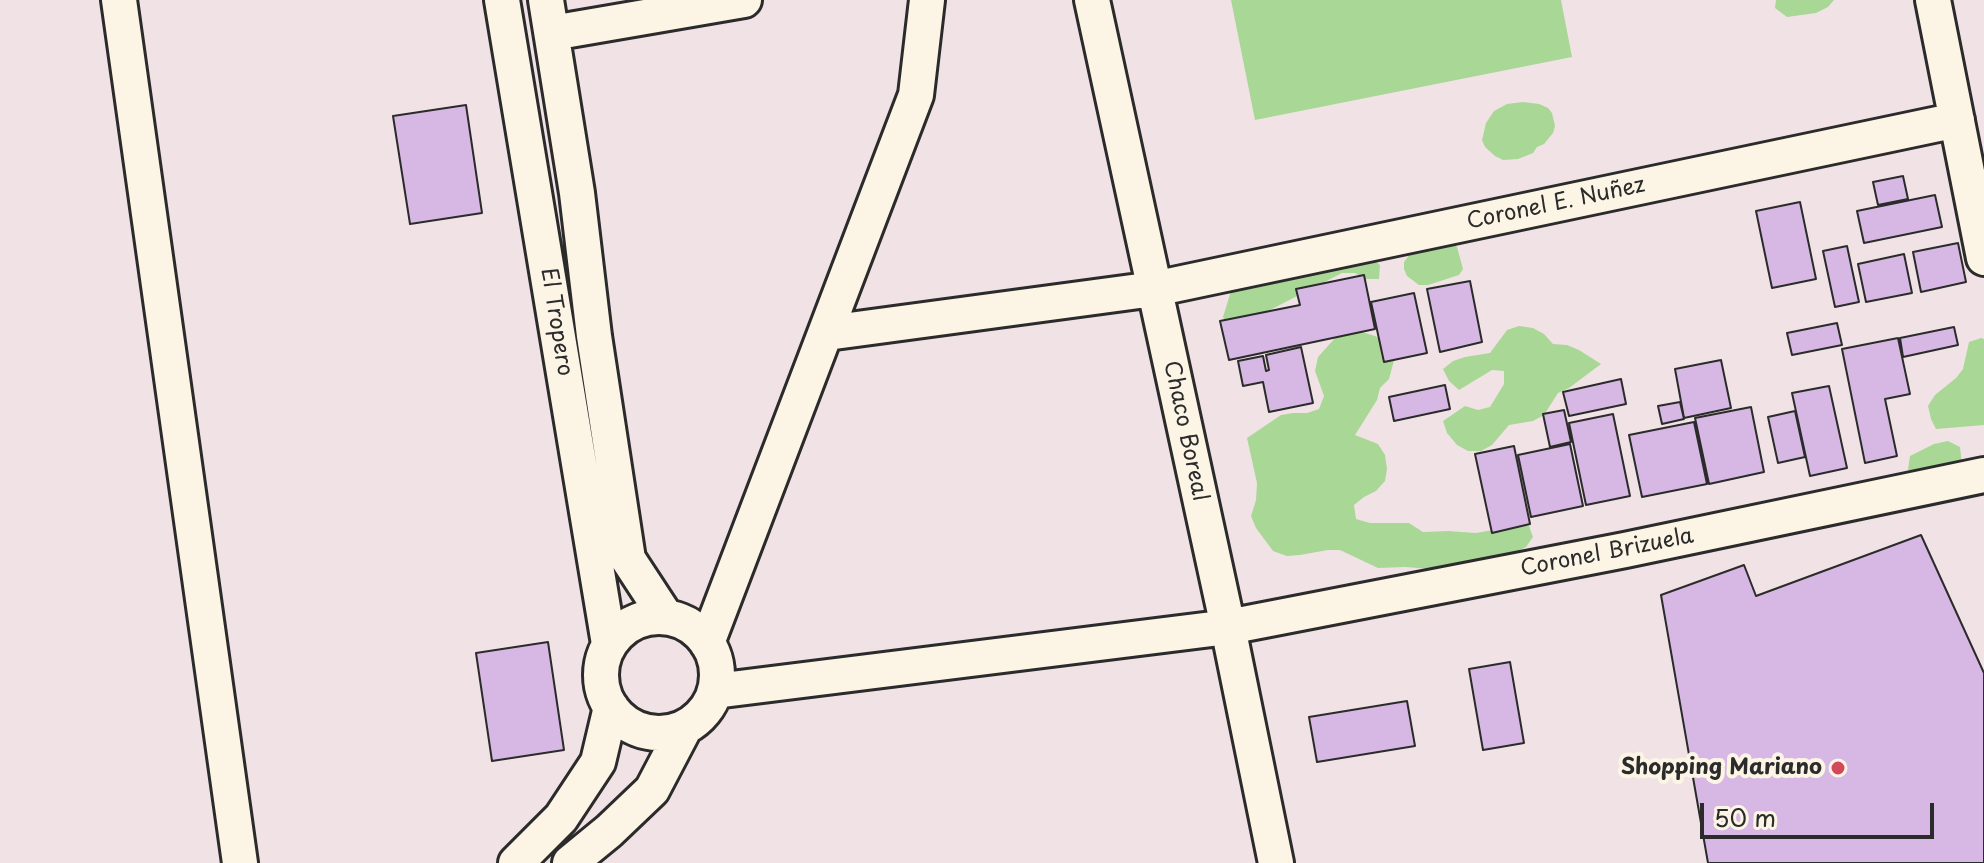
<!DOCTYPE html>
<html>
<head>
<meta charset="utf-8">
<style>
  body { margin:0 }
  #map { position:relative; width:1984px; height:863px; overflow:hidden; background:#f1e3e5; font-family:"Playpen Sans",sans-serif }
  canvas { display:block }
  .scale { position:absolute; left:1700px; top:803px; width:234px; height:36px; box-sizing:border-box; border:4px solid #2b2b2b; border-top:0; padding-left:10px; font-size:24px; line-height:28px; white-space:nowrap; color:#2b2b2b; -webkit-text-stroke:6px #fcf5e5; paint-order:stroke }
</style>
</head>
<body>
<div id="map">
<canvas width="1984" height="863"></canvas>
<div class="scale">50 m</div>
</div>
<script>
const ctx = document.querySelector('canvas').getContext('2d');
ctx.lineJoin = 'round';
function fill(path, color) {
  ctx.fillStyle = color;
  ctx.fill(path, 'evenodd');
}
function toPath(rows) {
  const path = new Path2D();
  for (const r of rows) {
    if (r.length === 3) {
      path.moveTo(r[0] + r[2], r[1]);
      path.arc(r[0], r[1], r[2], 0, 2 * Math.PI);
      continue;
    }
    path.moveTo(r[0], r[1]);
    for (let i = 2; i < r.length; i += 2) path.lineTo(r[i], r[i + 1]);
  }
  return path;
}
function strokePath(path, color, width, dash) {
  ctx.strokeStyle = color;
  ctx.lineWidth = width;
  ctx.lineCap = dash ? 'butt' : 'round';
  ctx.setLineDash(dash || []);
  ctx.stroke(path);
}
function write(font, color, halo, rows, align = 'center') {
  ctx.font = font + ' "Playpen Sans",sans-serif';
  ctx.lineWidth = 8;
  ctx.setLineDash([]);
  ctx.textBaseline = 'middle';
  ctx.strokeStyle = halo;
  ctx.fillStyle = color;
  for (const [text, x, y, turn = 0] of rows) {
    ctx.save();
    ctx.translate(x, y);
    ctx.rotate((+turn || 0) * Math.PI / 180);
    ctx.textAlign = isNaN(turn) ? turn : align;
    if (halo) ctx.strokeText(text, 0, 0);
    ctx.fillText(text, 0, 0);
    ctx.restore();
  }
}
const green = toPath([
  [1231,0,1561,0,1572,57,1255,120],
  [1776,0,1834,0,1828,7,1816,13,1787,17,1775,8],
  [1523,102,1539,104,1548,108,1552,113,1555,126,1553,133,1544,144,1537,147,1533,153,1518,159,1503,160,1495,156,1485,147,1482,140,1486,123,1494,111,1507,104],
  [1452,242,1457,247,1463,269,1459,275,1428,285,1419,285,1407,276,1404,269,1404,262,1412,251],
  [1369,256,1380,265,1379,279,1366,279,1355,273,1342,273,1270,310,1241,333,1228,329,1223,317,1231,291,1240,282],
  [1519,326,1533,328,1544,334,1553,344,1567,345,1579,350,1601,364,1569,388,1558,393,1544,415,1533,421,1509,425,1492,445,1481,451,1468,451,1457,445,1447,433,1443,421,1465,406,1478,410,1490,407,1504,384,1504,371,1492,370,1459,390,1449,381,1443,369,1453,361,1465,357,1490,353,1507,330],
  [1348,331,1362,332,1375,336,1387,343,1396,353,1389,379,1380,388,1377,400,1355,435,1378,444,1385,455,1387,469,1385,481,1376,491,1364,497,1354,505,1356,519,1370,523,1409,523,1423,532,1448,531,1476,533,1516,526,1529,526,1533,537,1526,547,1500,561,1460,571,1405,567,1378,568,1340,550,1328,550,1300,555,1287,556,1273,551,1256,528,1251,516,1256,500,1257,483,1247,438,1281,415,1293,413,1307,413,1319,409,1324,396,1315,371,1318,357,1336,337],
  [1981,338,1984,339,1984,425,1936,429,1931,419,1928,406,1935,395,1956,378,1963,369,1969,342],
  [1948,441,1960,447,1963,474,1950,498,1938,504,1914,482,1908,469,1910,456,1934,444]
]);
const building = toPath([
  [466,105,482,213,410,224,393,116,466,105],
  [1903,176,1908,199,1878,205,1873,182,1903,176],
  [1935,195,1942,227,1864,243,1857,211,1935,195],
  [1800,202,1816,279,1772,288,1756,211,1800,202],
  [1958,243,1966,282,1921,292,1913,252,1958,243],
  [1847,246,1859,302,1835,307,1823,251,1847,246],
  [1904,254,1912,293,1866,302,1858,264,1904,254],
  [1364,275,1375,329,1229,360,1220,321,1300,305,1296,289,1364,275],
  [1470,281,1482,342,1440,352,1427,289,1470,281],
  [1414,293,1427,353,1384,362,1371,302,1414,293],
  [1837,323,1842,345,1792,355,1787,333,1837,323],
  [1954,327,1958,345,1903,357,1900,338,1954,327],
  [1898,338,1910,394,1885,399,1897,456,1865,463,1842,349,1898,338],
  [1301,347,1313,403,1269,412,1263,382,1243,386,1238,361,1263,356,1266,371,1269,370,1266,355,1301,347],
  [1721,360,1731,408,1684,418,1675,369,1721,360],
  [1621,379,1626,404,1569,416,1563,392,1621,379],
  [1445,385,1450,409,1394,421,1389,397,1445,385],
  [1829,386,1847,468,1810,476,1792,393,1829,386],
  [1680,402,1684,419,1662,424,1658,406,1680,402],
  [1751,407,1764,472,1709,484,1695,418,1751,407],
  [1564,410,1571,442,1550,447,1543,414,1564,410],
  [1795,411,1805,457,1778,463,1768,417,1795,411],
  [1613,414,1630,496,1586,505,1569,423,1613,414],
  [1694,422,1707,484,1642,497,1629,435,1694,422],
  [1570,444,1583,506,1531,517,1518,455,1570,444],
  [1514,446,1530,524,1492,533,1475,454,1514,446],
  [1921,535,1984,673,1984,863,1708,863,1661,595,1744,565,1756,596,1921,535],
  [548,642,564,750,492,761,476,653,548,642],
  [1510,662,1524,743,1483,750,1469,669,1510,662],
  [1407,701,1415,746,1317,762,1309,717,1407,701]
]);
const minor = toPath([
  [119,0,240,863],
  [502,0,609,644],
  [546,0,577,193,594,336,628,559,666,617],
  [1092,0,1228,627,1276,863],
  [1933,0,1984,258],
  [552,33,744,0],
  [827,333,1154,289,1957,120],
  [659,675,58],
  [707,643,916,95,927,0],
  [715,691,1228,627,1625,550,1984,475],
  [516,863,561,818,598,762,611,707],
  [570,863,609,831,652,790,684,729]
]);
const markers = [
  [1838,768,8,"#d1495b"]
];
const streetNames = [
  ["Coronel E. Nuñez",1556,204,-12],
  ["El Tropero",556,322,81],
  ["Chaco Boreal",1185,431,78],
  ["Coronel Brizuela",1607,553,-11]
];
const poiNames = [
  ["Shopping Mariano",1822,768]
];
fill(green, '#a9d796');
fill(building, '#d7b8e4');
strokePath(building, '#2b2b2b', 2);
strokePath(minor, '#2b2b2b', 40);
strokePath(minor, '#fcf5e5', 34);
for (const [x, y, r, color] of markers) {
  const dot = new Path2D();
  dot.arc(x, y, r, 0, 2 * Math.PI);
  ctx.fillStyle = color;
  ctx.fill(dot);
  strokePath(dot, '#fcf5e5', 3);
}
write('22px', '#2b2b2b', '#fcf5e5', streetNames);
write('bold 22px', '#2b2b2b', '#fcf5e5', poiNames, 'right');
</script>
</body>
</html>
